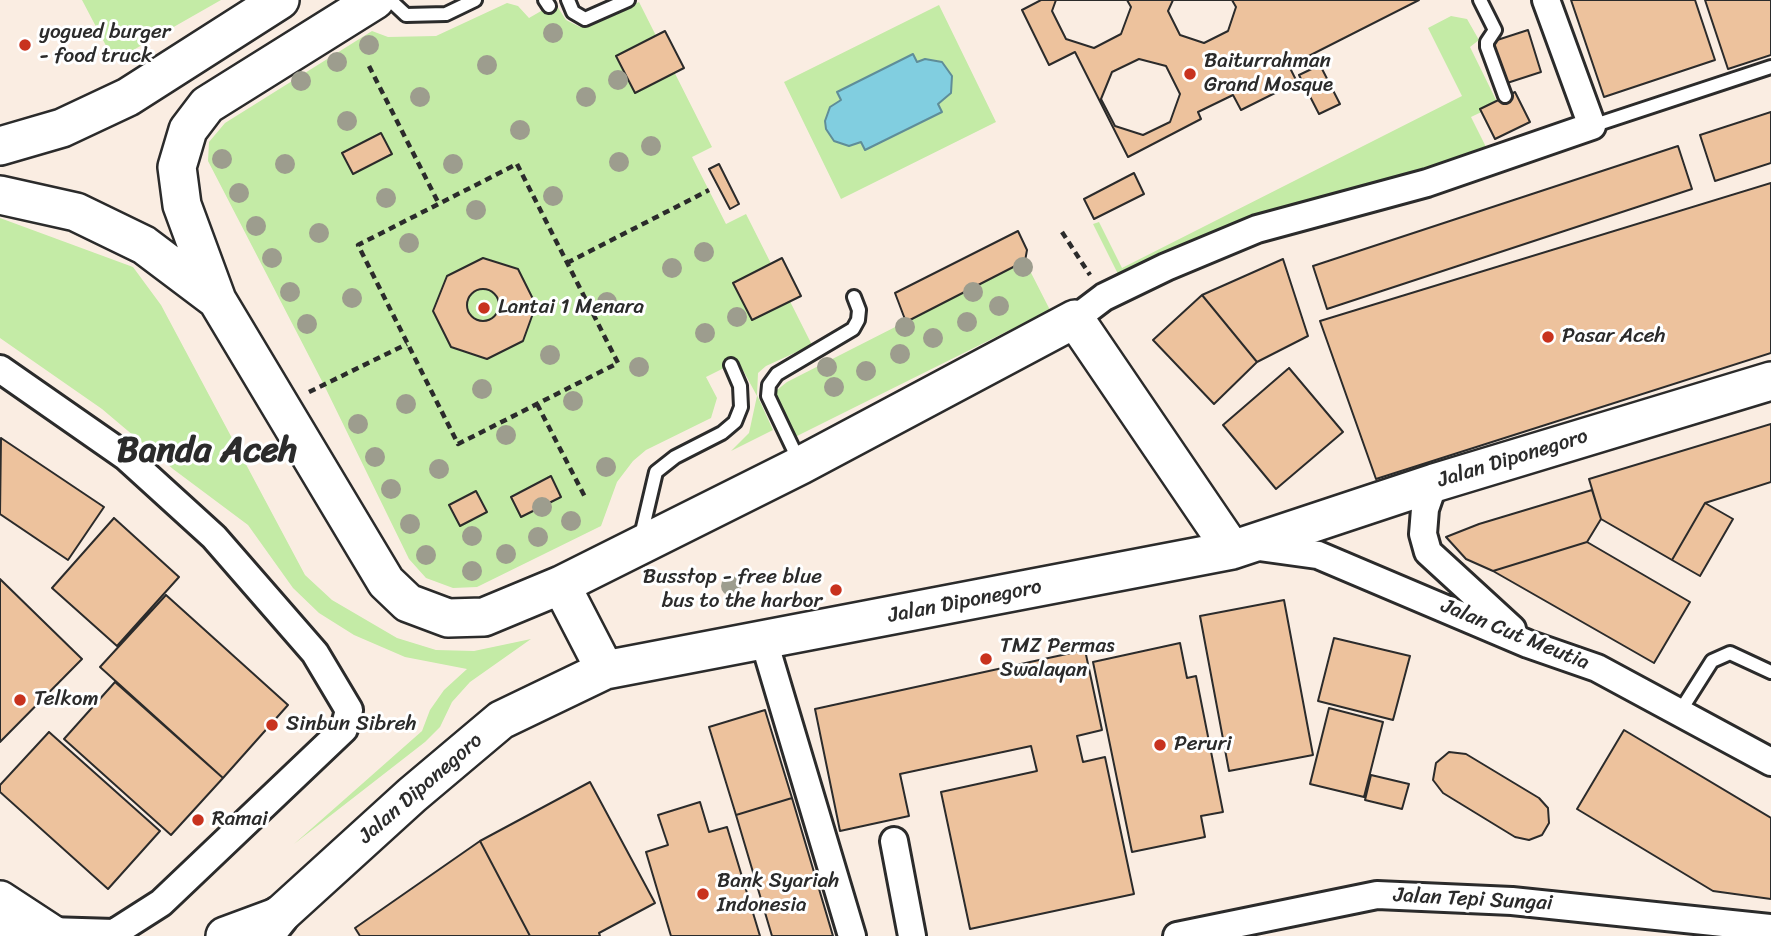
<!DOCTYPE html>
<html>
<head>
<meta charset="utf-8">
<style>
  body { margin:0 }
  canvas { display:block; background:#faede2 }
</style>
</head>
<body>
<canvas width="1771" height="936"></canvas>
<script>
const ctx = document.querySelector('canvas').getContext('2d');
ctx.lineJoin = 'round';
function fill(path, color) {
  ctx.fillStyle = color;
  ctx.fill(path, 'evenodd');
}
function toPath(rows) {
  const path = new Path2D();
  for (const r of rows) {
    if (r.length === 3) {
      path.moveTo(r[0] + r[2], r[1]);
      path.arc(r[0], r[1], r[2], 0, 2 * Math.PI);
      continue;
    }
    path.moveTo(r[0], r[1]);
    for (let i = 2; i < r.length; i += 2) path.lineTo(r[i], r[i + 1]);
  }
  return path;
}
function strokePath(path, color, width, dash) {
  ctx.strokeStyle = color;
  ctx.lineWidth = width;
  ctx.lineCap = dash ? 'butt' : 'round';
  ctx.setLineDash(dash || []);
  ctx.stroke(path);
}
function write(font, color, halo, rows, align = 'center') {
  ctx.font = font + ' Sriracha,sans-serif';
  ctx.lineWidth = 6;
  ctx.setLineDash([]);
  ctx.textBaseline = 'middle';
  ctx.strokeStyle = halo;
  ctx.fillStyle = color;
  for (const [text, x, y, turn = 0] of rows) {
    ctx.save();
    ctx.translate(x, y);
    ctx.rotate((+turn || 0) * Math.PI / 180);
    ctx.textAlign = isNaN(turn) ? turn : align;
    if (halo) ctx.strokeText(text, 0, 0);
    ctx.fillText(text, 0, 0);
    ctx.restore();
  }
}
const green = toPath([
  [82,0,221,0,114,61],
  [639,2,712,147,692,157,726,224,746,214,812,345,766,366,758,373,757,395,773,430,731,451,749,433,757,396,738,361,706,377,717,398,711,418,646,450,633,461,617,482,601,526,477,587,453,588,426,578,409,559,324,385,208,161,209,142,225,123,372,31,388,37,436,36,507,3,518,6,529,18,555,3,566,20,580,27,590,26],
  [939,5,996,122,841,199,784,82],
  [1451,16,1467,19,1479,40,1470,47,1498,104,1471,117,1492,159,1120,278,1093,224,1099,222,1122,268,1462,96,1428,28],
  [0,218,133,267,161,305,305,575,332,600,397,638,436,650,474,651,531,639,470,682,452,702,440,727,425,742,294,844,422,731,430,710,444,690,467,669,405,657,354,635,319,613,293,588,248,525,173,469,102,409,0,338],
  [1025,261,1050,310,795,437,775,397,777,390,787,382]
]);
const water = toPath([
  [913,54,917,62,925,59,942,62,952,76,951,93,938,104,942,112,865,150,861,142,849,146,834,141,826,129,825,121,830,107,841,100,837,92,913,54]
]);
const building = toPath([
  [1041,0,1419,0,1289,66,1297,82,1241,110,1233,95,1198,112,1201,119,1128,157,1075,52,1049,65,1022,10,1041,0],
  [1056,0,1127,0,1131,7,1121,34,1094,48,1066,39,1052,11,1056,0],
  [1173,0,1232,0,1236,7,1228,31,1204,43,1180,35,1168,11,1173,0],
  [1571,0,1695,0,1715,60,1604,97,1571,0],
  [1705,0,1771,0,1771,55,1728,69,1705,0],
  [1528,30,1541,72,1504,84,1491,42,1528,30],
  [665,31,684,68,635,93,616,56,665,31],
  [1139,59,1166,66,1180,94,1170,122,1143,135,1115,126,1101,99,1112,72,1139,59],
  [1320,65,1340,104,1319,114,1299,75,1320,65],
  [1515,92,1530,122,1495,139,1480,109,1515,92],
  [1771,112,1771,163,1715,181,1700,135,1771,112],
  [381,133,392,154,353,174,342,153,381,133],
  [1678,146,1692,189,1327,309,1313,266,1678,146],
  [719,164,739,204,730,209,709,169,719,164],
  [1134,173,1144,194,1094,219,1084,199,1134,173],
  [1771,183,1771,353,1376,479,1320,321,1771,183],
  [1018,231,1027,250,1025,261,906,322,895,293,1018,231],
  [483,258,518,269,536,305,523,341,487,359,451,347,433,311,447,276,483,258],
  [782,258,801,296,752,320,733,283,782,258],
  [1283,259,1308,336,1257,362,1202,295,1283,259],
  [483,305,16],
  [1202,295,1257,362,1214,404,1153,340,1202,295],
  [1289,368,1343,432,1276,489,1223,425,1289,368],
  [1771,424,1771,482,1705,503,1672,560,1601,519,1589,479,1771,424],
  [1,438,104,507,68,560,0,514,1,438],
  [551,476,561,497,521,517,511,497,551,476],
  [1592,490,1601,519,1587,542,1493,571,1466,559,1446,537,1479,524,1592,490],
  [476,491,487,512,460,526,449,505,476,491],
  [1705,503,1733,519,1700,576,1672,560,1705,503],
  [114,518,179,577,117,646,52,588,114,518],
  [1587,542,1690,602,1654,663,1493,571,1587,542],
  [0,579,82,659,0,742,0,579],
  [166,595,288,705,223,778,100,667,166,595],
  [1284,600,1313,755,1229,771,1200,616,1284,600],
  [1334,638,1410,656,1393,720,1318,701,1334,638],
  [1180,643,1187,678,1196,676,1223,812,1201,816,1205,837,1132,852,1093,662,1180,643],
  [1085,650,1102,730,1077,736,1083,762,1105,757,1134,894,970,929,941,792,1037,771,1031,746,900,774,909,816,840,831,815,709,1085,650],
  [115,682,223,778,171,835,64,739,115,682],
  [1329,708,1383,722,1364,797,1310,784,1329,708],
  [765,710,792,798,736,815,709,727,765,710],
  [1624,730,1771,818,1771,899,1713,891,1577,809,1624,730],
  [49,732,160,831,108,889,0,792,0,785,49,732],
  [1449,752,1466,754,1539,798,1548,808,1549,823,1542,835,1529,840,1515,837,1443,793,1433,780,1436,763,1449,752],
  [1371,775,1409,784,1402,809,1365,800,1371,775],
  [590,782,655,903,599,933,600,936,530,936,480,841,590,782],
  [792,798,833,936,772,936,736,815,792,798],
  [700,802,709,832,727,827,760,936,671,936,646,852,668,845,658,815,700,802],
  [480,841,530,936,360,936,355,928,480,841]
]);
const path = toPath([
  [369,66,439,204],
  [517,164,618,363,458,444,358,245,517,164],
  [1062,232,1090,275],
  [567,263,709,190],
  [309,392,407,344],
  [537,404,586,499]
]);
const lane = toPath([
  [390,0,406,15,446,14,475,0],
  [545,0,549,6],
  [568,0,573,12,585,19,628,0],
  [1480,0,1495,30,1487,42,1487,47,1505,96],
  [1592,126,1771,67],
  [799,461,768,396,769,385,777,374,853,329,858,320,859,310,854,297],
  [640,540,656,472,675,457,722,433,735,422,741,407,740,386,731,365],
  [1679,713,1712,661,1730,653,1771,672]
]);
const street = toPath([
  [1075,319,1104,297,1166,267,1257,229,1427,183,1592,126,1546,0],
  [0,369,125,456,214,537,315,653,349,710,344,729,161,903,114,933,49,931],
  [1434,483,1425,509,1423,534,1428,552,1512,629],
  [1253,546,1318,555,1528,644,1597,668,1771,762],
  [764,641,852,936],
  [894,841,912,936],
  [1177,936,1377,895,1512,901,1771,928]
]);
const secondary = toPath([
  [0,146,62,128,128,97,280,0],
  [0,195,76,212,144,245,217,300,386,582,408,603,448,618,484,617,561,585,801,465,1075,319,1232,550],
  [217,300,182,205,177,167,188,130,207,105,375,0],
  [561,585,605,670],
  [0,900,55,936],
  [225,936,279,916,412,795,501,720,605,670,1232,550,1434,483,1771,381]
]);
const highway = toPath([
  [0,933,3,936],
  [263,936,279,916]
]);
const trees = [
  [553,33],
  [369,45],
  [337,62],
  [487,65],
  [618,80],
  [301,81],
  [420,97],
  [586,97],
  [347,121],
  [520,130],
  [651,146],
  [222,159],
  [619,162],
  [285,164],
  [453,164],
  [239,193],
  [553,196],
  [386,198],
  [476,210],
  [256,226],
  [319,233],
  [409,243],
  [704,252],
  [272,258],
  [1023,267],
  [672,268],
  [290,292],
  [973,292],
  [352,298],
  [607,302],
  [999,306],
  [737,317],
  [967,322],
  [307,324],
  [905,327],
  [705,333],
  [933,338],
  [900,354],
  [550,355],
  [639,367],
  [827,367],
  [866,371],
  [834,387],
  [482,389],
  [573,401],
  [406,404],
  [358,424],
  [506,435],
  [375,457],
  [606,467],
  [439,469],
  [391,489],
  [542,507],
  [571,521],
  [410,524],
  [472,536],
  [538,537],
  [506,554],
  [426,555],
  [472,571],
  [731,586]
];
const markers = [
  [25,45,7,"#c8321e"],
  [1190,74,7,"#c8321e"],
  [484,308,7,"#c8321e"],
  [1548,337,7,"#c8321e"],
  [836,590,7,"#c8321e"],
  [986,659,7,"#c8321e"],
  [20,700,7,"#c8321e"],
  [272,725,7,"#c8321e"],
  [1160,745,7,"#c8321e"],
  [198,820,7,"#c8321e"],
  [703,894,7,"#c8321e"]
];
const poiNames = [
  ["yogued burger",39,33],
  ["- food truck",39,57],
  ["Baiturrahman",1204,62],
  ["Grand Mosque",1204,86],
  ["Lantai 1 Menara",498,308],
  ["Pasar Aceh",1562,337],
  ["Busstop - free blue",822,578,"right"],
  ["bus to the harbor",822,602,"right"],
  ["TMZ Permas",1000,647],
  ["Swalayan",1000,671],
  ["Telkom",34,700],
  ["Sinbun Sibreh",286,725],
  ["Peruri",1174,745],
  ["Ramai",212,820],
  ["Bank Syariah",717,882],
  ["Indonesia",717,906]
];
const streetNames = [
  ["Jalan Diponegoro",1513,459,-17],
  ["Jalan Diponegoro",965,602,-11],
  ["Jalan Cut Meutia",1515,635,22],
  ["Jalan Diponegoro",421,789,-41],
  ["Jalan Tepi Sungai",1473,900,3]
];
const townNames = [
  ["Banda Aceh",207,452]
];
fill(green, '#c4eba6');
fill(water, '#81cee0');
strokePath(water, '#5f8d98', 2);
fill(building, '#edc29d');
strokePath(building, '#2b2b2b', 2);
strokePath(lane, '#2b2b2b', 18);
strokePath(street, '#2b2b2b', 32);
strokePath(secondary, '#2b2b2b', 42);
strokePath(highway, '#2b2b2b', 44);
strokePath(path, '#2b2b2b', 4.5, [7, 5]);
strokePath(lane, '#fff', 12);
strokePath(street, '#fff', 26);
strokePath(secondary, '#fff', 37);
strokePath(highway, '#fff', 38);
ctx.fillStyle = '#9d9d8e';
for (const [x, y] of trees) {
  ctx.beginPath();
  ctx.arc(x, y, 10, 0, 2 * Math.PI);
  ctx.fill();
}
for (const [x, y, r, color] of markers) {
  const dot = new Path2D();
  dot.arc(x, y, r, 0, 2 * Math.PI);
  ctx.fillStyle = color;
  ctx.fill(dot);
  strokePath(dot, '#fff', 2.5);
}
write('21px', '#2b2b2b', '#fff', poiNames, 'left');
write('21px', '#2b2b2b', '#fff', streetNames);
write('bold 35px', '#2b2b2b', '#fff', townNames);
</script>
</body>
</html>
